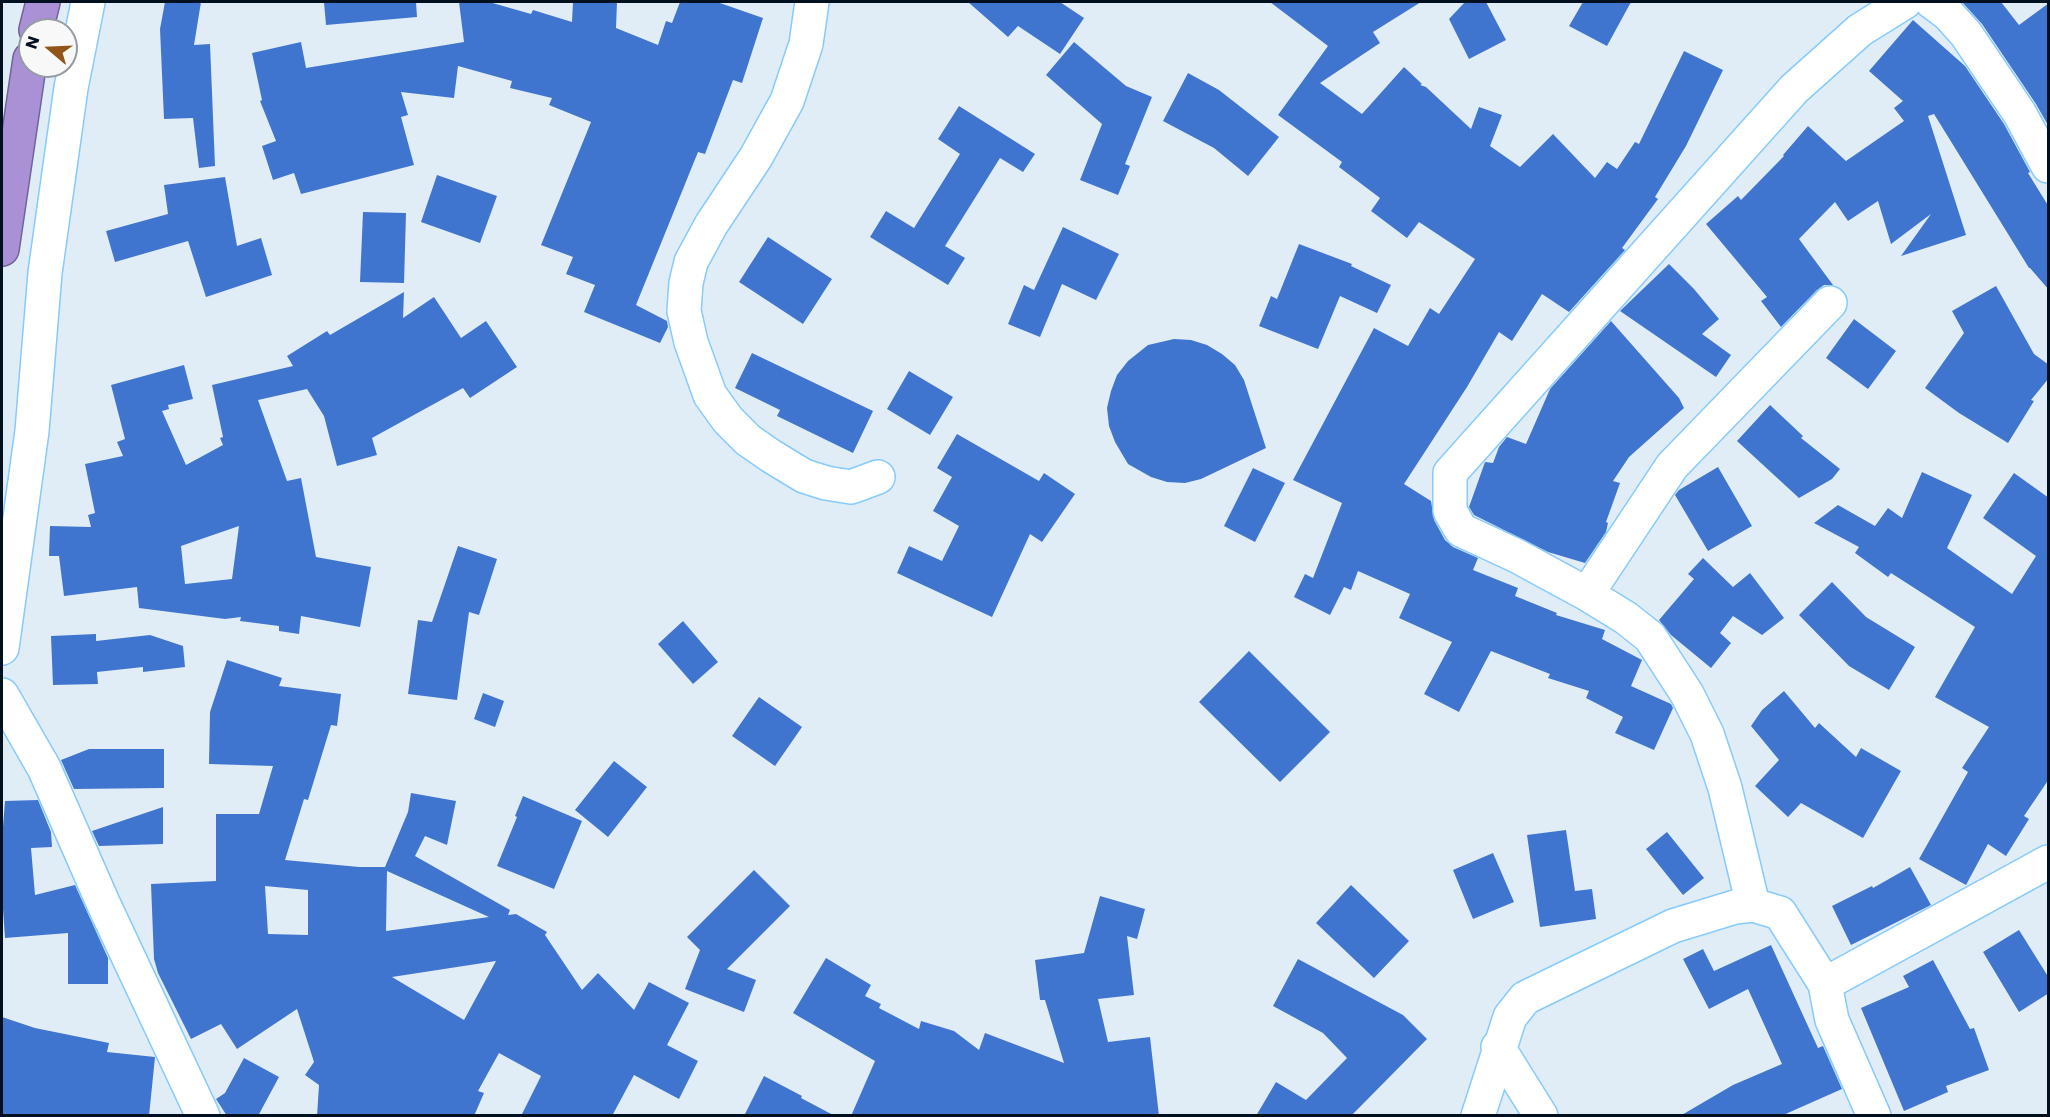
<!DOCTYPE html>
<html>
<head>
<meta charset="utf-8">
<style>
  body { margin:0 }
  #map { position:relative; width:2050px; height:1117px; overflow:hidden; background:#e0edf7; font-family:Poppins,sans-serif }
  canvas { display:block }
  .frame { position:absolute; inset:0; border:3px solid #00101e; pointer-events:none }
  .north { position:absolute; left:18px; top:18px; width:60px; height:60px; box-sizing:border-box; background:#f8f8f8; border:2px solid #959ba1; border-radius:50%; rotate:289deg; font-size:16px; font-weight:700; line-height:24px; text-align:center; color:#00101e }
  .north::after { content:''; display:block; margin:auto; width:21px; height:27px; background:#925517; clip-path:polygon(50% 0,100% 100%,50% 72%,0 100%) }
</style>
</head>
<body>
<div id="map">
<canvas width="2050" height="1117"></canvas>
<div class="frame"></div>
<div class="north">N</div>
</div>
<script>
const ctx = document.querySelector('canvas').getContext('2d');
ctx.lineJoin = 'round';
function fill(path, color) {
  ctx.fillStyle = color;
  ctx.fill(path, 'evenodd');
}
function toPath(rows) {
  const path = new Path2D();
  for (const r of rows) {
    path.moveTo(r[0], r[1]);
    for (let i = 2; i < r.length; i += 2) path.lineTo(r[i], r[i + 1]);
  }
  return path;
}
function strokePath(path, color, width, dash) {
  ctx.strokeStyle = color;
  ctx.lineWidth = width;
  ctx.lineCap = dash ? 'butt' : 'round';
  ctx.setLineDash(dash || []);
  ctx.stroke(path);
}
const building = toPath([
  [165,2,201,2,194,45,210,44,215,166,199,168,193,118,164,119,160,29],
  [324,2,416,2,417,17,326,25],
  [459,2,489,2,531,14,533,10,572,22,573,2,617,2,616,28,658,45,666,21,672,23,680,2,717,2,763,18,742,83,733,80,705,154,698,152,636,305,667,321,668,327,660,343,584,312,595,285,566,274,573,257,541,245,591,122,549,105,552,98,510,88,512,81,458,66,454,98,401,92,408,115,401,117,414,165,301,194,294,173,273,180,262,146,276,141,260,101,262,100,252,53,301,42,306,68,464,42],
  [968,2,1060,2,1084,18,1060,54,1018,26,1008,37],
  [1270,2,1421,2,1373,32,1380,43,1320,83,1362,114,1404,67,1422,84,1420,85,1426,87,1471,129,1479,107,1502,115,1490,146,1520,167,1553,134,1595,178,1607,162,1617,169,1635,142,1639,144,1684,51,1723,70,1686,146,1655,197,1658,199,1622,248,1625,250,1569,312,1542,294,1512,341,1499,332,1467,387,1404,484,1431,501,1434,520,1445,540,1453,547,1478,558,1473,570,1518,588,1515,596,1557,613,1556,615,1605,630,1602,639,1642,660,1631,686,1671,704,1673,708,1654,750,1615,733,1623,717,1586,698,1589,691,1548,678,1550,674,1491,651,1459,712,1424,694,1452,642,1399,618,1410,594,1358,571,1351,590,1344,587,1330,615,1294,597,1305,574,1313,578,1342,503,1293,480,1374,328,1408,346,1430,308,1439,314,1475,259,1419,222,1407,238,1371,211,1380,198,1339,167,1342,162,1278,115,1328,46],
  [1465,2,1486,2,1506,40,1469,59,1449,19],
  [1583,2,1631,2,1607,46,1569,26],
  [1962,2,2001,2,2019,25,2049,3,2049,127,2036,104,1982,24],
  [1913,20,1965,66,2004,124,2030,172,2028,173,2049,207,2049,290,2030,268,2029,268,1934,114,1928,116,1966,235,1901,256,1931,214,1891,244,1878,201,1848,221,1835,202,1799,239,1833,285,1824,285,1817,290,1781,327,1761,301,1767,297,1706,224,1738,196,1741,200,1784,156,1783,155,1808,126,1846,161,1904,121,1894,108,1903,101,1869,71],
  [1074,42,1126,86,1152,97,1125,164,1130,166,1118,195,1080,180,1102,124,1046,75],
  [1188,73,1219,90,1279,137,1248,176,1214,148,1163,121],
  [959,106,1035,154,1023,172,1000,158,945,246,965,258,948,285,870,237,886,211,914,228,960,154,938,139],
  [437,175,497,196,480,243,421,222],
  [225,177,237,246,261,238,272,275,206,297,188,241,115,262,106,231,168,214,164,185],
  [363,212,406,213,404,283,360,282],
  [1063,227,1119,254,1096,300,1062,284,1040,337,1008,324,1024,285,1034,290],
  [768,237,832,279,803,324,739,282],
  [1299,244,1352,264,1351,266,1391,285,1377,313,1340,296,1318,349,1259,326,1271,296,1277,299],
  [1669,264,1694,289,1719,319,1702,334,1731,355,1716,377,1620,311],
  [1996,286,2034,354,2049,365,2049,378,2031,400,2034,401,2008,443,1959,413,1925,388,1964,333,1952,311],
  [404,292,403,318,434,297,461,338,486,321,517,367,470,398,463,388,372,438,377,455,337,466,324,416,307,389,258,400,287,481,301,478,316,557,371,567,360,627,301,616,299,634,279,631,279,626,240,621,241,617,225,619,139,608,137,587,64,596,59,556,49,556,50,526,91,527,88,515,95,513,85,464,123,456,117,442,125,439,111,385,184,365,193,399,168,405,169,409,162,411,186,465,223,445,220,438,223,437,212,385,293,366,287,356,327,331,330,335],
  [239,526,232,579,185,584,181,546],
  [1854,319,1896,351,1868,389,1826,358],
  [1611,321,1679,398,1684,408,1629,457,1613,481,1620,483,1606,522,1608,523,1606,532,1585,563,1548,552,1474,515,1469,507,1485,462,1493,463,1499,447,1507,437,1526,444,1550,389],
  [1174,339,1191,340,1207,345,1222,354,1235,365,1244,380,1266,448,1201,479,1185,483,1167,482,1151,477,1128,464,1115,442,1109,426,1107,408,1111,391,1117,375,1128,361,1148,345],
  [752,353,873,411,853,453,777,416,780,410,735,388],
  [909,371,953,397,930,435,887,409],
  [1770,405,1803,436,1801,438,1840,469,1832,479,1799,498,1737,441],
  [957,434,1039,481,1044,473,1075,494,1042,542,1030,534,992,617,897,573,909,546,942,561,959,526,933,511,952,477,937,468],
  [1718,467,1752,526,1708,551,1675,495,1679,490],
  [1253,468,1285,483,1255,542,1224,526],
  [1922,472,1972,495,1947,548,2012,594,2036,556,1983,518,2014,473,2049,498,2049,779,2024,816,2029,819,2006,856,1988,844,1966,885,1919,859,1968,772,1962,768,1989,727,1935,697,1975,627,1891,573,1888,577,1855,553,1859,547,1814,523,1838,505,1875,526,1888,508,1902,518],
  [458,546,497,559,479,615,469,612,457,700,408,694,418,620,432,622],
  [1703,558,1733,587,1750,573,1784,618,1762,635,1733,616,1720,633,1731,643,1711,668,1671,635,1659,620,1694,579,1688,574],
  [1832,582,1866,617,1915,647,1889,690,1849,666,1799,615],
  [683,621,718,662,693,684,658,644],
  [96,634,96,641,150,635,183,646,185,667,143,672,143,667,97,672,98,684,53,685,51,636],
  [1249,651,1330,732,1280,782,1199,702],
  [227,660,282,678,279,686,341,694,337,726,331,725,308,800,304,799,285,860,359,867,385,867,408,812,411,793,456,801,447,845,425,836,415,856,510,910,508,915,516,914,547,932,545,935,582,990,598,973,634,1010,649,982,689,1003,667,1045,698,1061,679,1099,634,1075,612,1116,521,1116,541,1076,499,1053,478,1091,484,1093,474,1116,317,1116,319,1085,305,1075,314,1062,297,1009,237,1049,221,1024,191,1039,158,973,154,959,151,884,216,881,216,814,259,814,273,766,209,764,210,712],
  [387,871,489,917,386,931],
  [265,886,308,890,308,935,268,934],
  [496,961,464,1020,392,977],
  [1784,691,1815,728,1819,723,1856,757,1861,748,1901,771,1863,838,1801,803,1788,817,1755,786,1779,760,1751,726,1762,710],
  [483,693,504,701,495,727,474,719],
  [759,697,802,727,775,766,732,736],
  [89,749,164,749,164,788,74,789,61,760],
  [614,761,647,787,608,837,575,810],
  [523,796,582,821,554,889,497,866,517,817,515,816],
  [38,800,51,832,52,847,31,848,35,895,75,885,108,958,108,984,68,984,68,933,5,938,2,895,2,839,5,801],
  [163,807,163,844,99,846,92,831],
  [1566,830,1575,891,1592,889,1596,919,1540,927,1527,835],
  [1667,832,1704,878,1683,895,1646,849],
  [1493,853,1514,902,1473,919,1453,870],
  [1910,867,1931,905,1851,945,1832,906,1872,886,1873,888],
  [754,870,790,906,727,969,756,980,744,1012,685,989,700,950,687,937],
  [1351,885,1409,941,1374,978,1316,923],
  [1100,896,1145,909,1137,939,1127,936,1134,995,1098,999,1108,1042,1150,1037,1159,1116,851,1116,875,1061,793,1013,826,958,871,985,865,996,881,1004,879,1008,919,1029,921,1021,954,1031,979,1050,985,1033,1064,1063,1045,1000,1040,1000,1035,960,1084,953],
  [2019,930,2049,978,2049,993,2019,1012,1983,952],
  [1771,945,1818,1048,1823,1046,1842,1089,1781,1116,1680,1116,1733,1085,1782,1064,1748,989,1709,1009,1683,959,1703,949,1714,971],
  [1298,959,1403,1015,1427,1039,1351,1116,1256,1116,1276,1082,1306,1100,1347,1058,1323,1033,1273,1006],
  [1933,960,1970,1029,1974,1028,1989,1070,1946,1086,1948,1092,1904,1111,1861,1008,1909,987,1903,976],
  [2,1017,35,1028,109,1043,107,1052,155,1057,149,1116,2,1116],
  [244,1058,279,1077,258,1116,227,1116,216,1099,225,1093],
  [764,1076,802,1096,801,1098,835,1116,744,1116]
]);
const minor = toPath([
  [812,2,806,44,787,101,756,157,711,225,691,262,686,283,684,311,691,342,710,395,728,420,748,440,771,456,804,476,826,483,851,487,878,477],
  [1932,2,1948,14,1966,34,2020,114,2048,166],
  [1587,594,1672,466,1830,303],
  [2,648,32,431,45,273,71,88,88,2],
  [2,695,44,768,104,905,203,1116],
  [1753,905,1725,788,1707,734,1687,694,1650,637,1626,618,1587,594,1517,556,1461,530,1450,511,1450,473,1794,89,1860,30,1905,2],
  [1825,984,2048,862],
  [1498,1047,1541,1116],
  [1478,1116,1510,1017,1525,998,1673,926,1735,907,1753,905,1780,913,1825,984,1832,1020,1874,1116]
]);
const highway = toPath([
  [36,30,43,2],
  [2,249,30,59]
]);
fill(building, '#4075cf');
strokePath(minor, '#86cbfc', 36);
strokePath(highway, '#6e6496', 36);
strokePath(minor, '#fff', 33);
strokePath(highway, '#aa91d6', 33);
</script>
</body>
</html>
